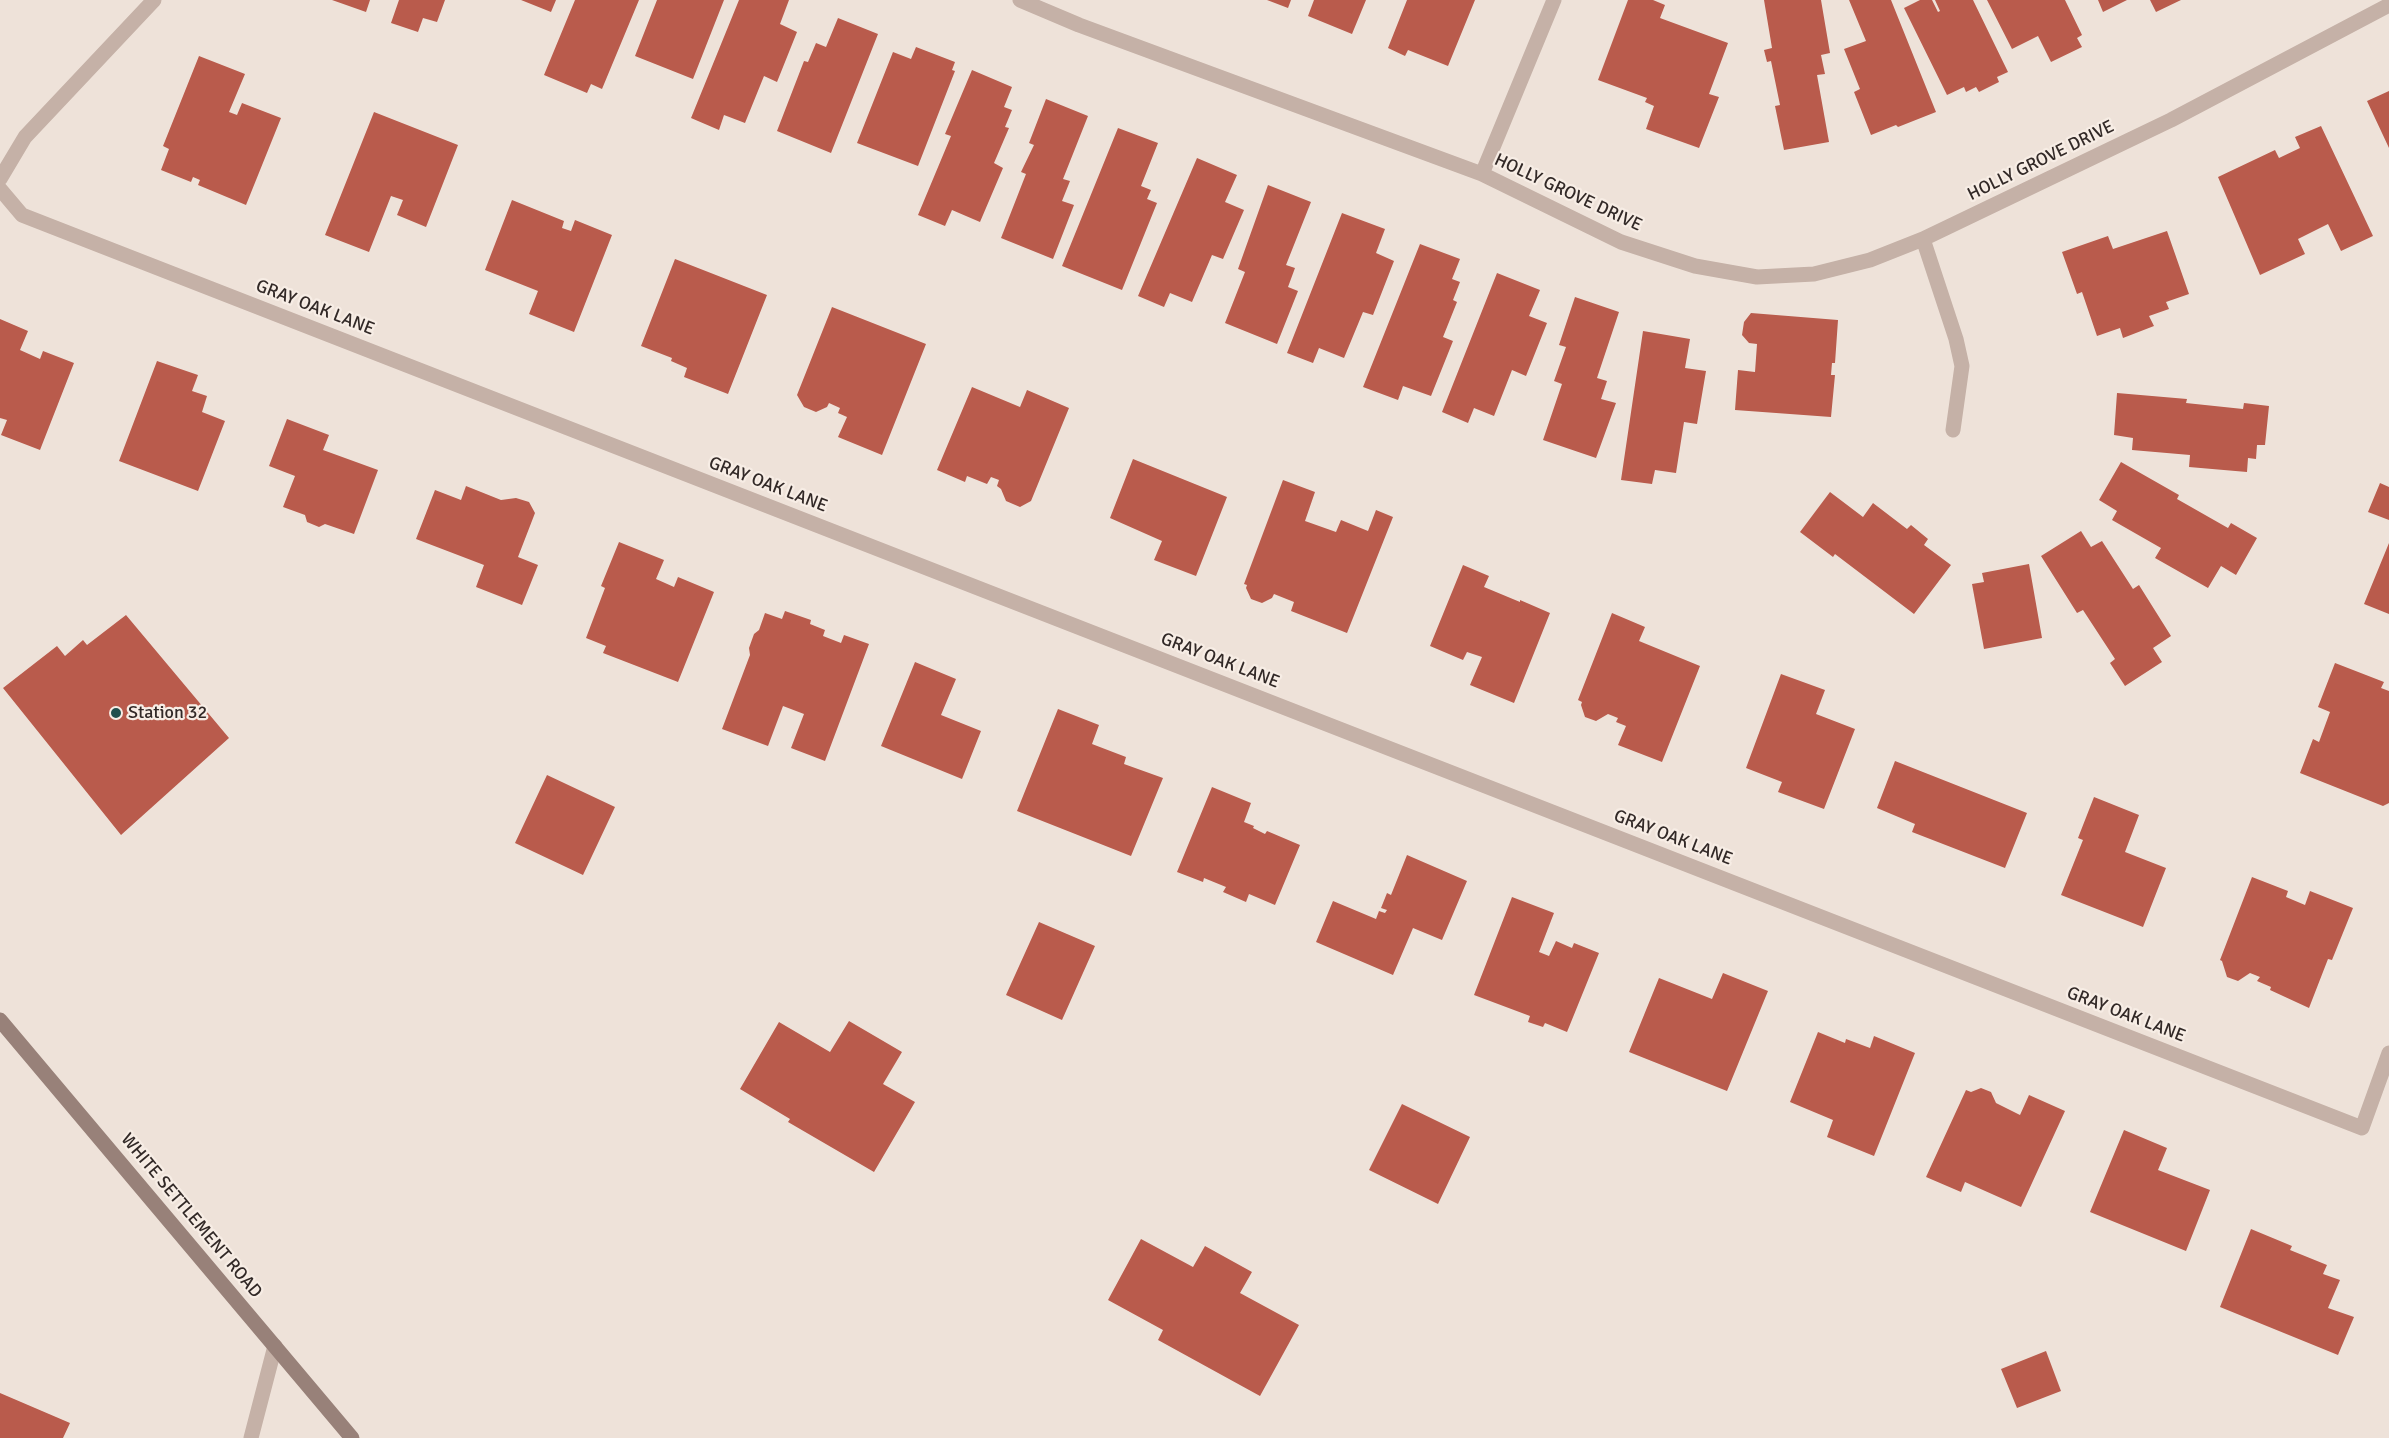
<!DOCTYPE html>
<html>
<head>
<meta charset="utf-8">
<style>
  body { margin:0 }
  canvas { display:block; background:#eee2d9 }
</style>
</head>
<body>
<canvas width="2389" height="1438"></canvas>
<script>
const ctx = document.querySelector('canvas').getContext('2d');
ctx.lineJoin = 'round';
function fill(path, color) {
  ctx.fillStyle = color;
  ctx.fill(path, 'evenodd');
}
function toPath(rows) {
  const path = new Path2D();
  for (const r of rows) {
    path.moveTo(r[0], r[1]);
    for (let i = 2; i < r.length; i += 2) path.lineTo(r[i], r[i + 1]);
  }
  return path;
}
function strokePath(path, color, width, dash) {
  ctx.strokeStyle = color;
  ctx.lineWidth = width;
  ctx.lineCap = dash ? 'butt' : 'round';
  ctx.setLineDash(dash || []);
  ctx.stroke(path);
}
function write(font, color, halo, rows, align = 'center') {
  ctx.font = font + ' Signika,sans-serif';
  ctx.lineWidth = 4.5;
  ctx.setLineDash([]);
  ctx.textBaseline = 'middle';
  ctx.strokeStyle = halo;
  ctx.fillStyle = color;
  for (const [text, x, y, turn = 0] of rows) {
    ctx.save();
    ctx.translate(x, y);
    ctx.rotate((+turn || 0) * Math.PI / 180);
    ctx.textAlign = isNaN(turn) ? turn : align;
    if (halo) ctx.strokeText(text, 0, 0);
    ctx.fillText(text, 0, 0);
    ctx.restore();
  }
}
const building = toPath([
  [332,0,370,0,366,12],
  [399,0,445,0,437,22,423,18,418,32,391,23],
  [521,0,556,0,551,12],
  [575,0,639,0,602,89,591,84,587,93,544,75],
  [657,0,724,0,693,79,635,56],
  [739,0,789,0,780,24,797,32,777,82,764,76,745,123,724,115,719,130,691,118],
  [1267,0,1291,0,1288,8],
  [1314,0,1366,0,1352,34,1308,16],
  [1407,0,1475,0,1448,66,1408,50,1405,56,1388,48],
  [1628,0,1653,0,1665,5,1660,18,1728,43,1709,94,1719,97,1699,148,1646,129,1654,106,1645,102,1647,98,1598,80],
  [1764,0,1821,0,1830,53,1821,55,1825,74,1817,75,1829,142,1784,150,1775,106,1780,105,1771,61,1767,62,1764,50,1772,48],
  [1849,0,1891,0,1936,112,1898,127,1896,125,1871,135,1854,92,1860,89,1844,49,1866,41],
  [1920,0,1932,0,1938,12,1940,11,1935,0,1973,0,2008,72,1997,77,1999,82,1979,92,1976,87,1966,92,1964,87,1947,95,1904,8],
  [1987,0,2065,0,2082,35,2077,38,2082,47,2051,62,2038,36,2012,49],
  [2098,0,2127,0,2103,12],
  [2150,0,2181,0,2156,12],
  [838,18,878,34,831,153,777,131,804,61,808,62,816,43,826,47],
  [916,47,955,62,952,70,955,71,918,166,857,143,893,52,911,59],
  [199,56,245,74,229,112,237,115,242,103,281,118,246,205,198,185,200,180,193,177,191,182,161,170,169,149,163,146],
  [972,70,1012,87,1004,107,1012,110,1005,127,1009,128,994,163,1003,168,980,222,952,210,945,226,918,215,951,136,945,134],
  [2389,91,2389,148,2367,101],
  [1046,99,1088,116,1063,179,1070,181,1062,201,1074,205,1053,259,1001,238,1026,174,1021,172,1034,145,1029,143],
  [374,112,458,145,426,227,397,215,403,200,391,196,369,252,325,235],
  [2321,126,2373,236,2341,251,2328,224,2298,239,2305,254,2260,275,2218,177,2275,150,2279,158,2300,148,2295,137],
  [1118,128,1158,143,1141,186,1151,190,1147,199,1157,203,1122,290,1062,266],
  [1197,158,1237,175,1225,202,1244,210,1223,259,1212,255,1192,302,1170,293,1164,307,1138,296],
  [1268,185,1311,202,1286,265,1295,268,1288,287,1298,291,1277,344,1225,323,1245,272,1238,269],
  [512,200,564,221,562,228,571,231,575,220,612,235,574,332,529,314,538,291,485,270],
  [1342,213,1385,229,1376,253,1394,261,1373,315,1363,312,1344,358,1319,348,1313,363,1287,353],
  [2167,231,2189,294,2166,302,2169,309,2149,316,2154,326,2123,338,2120,328,2097,336,2082,292,2077,294,2062,252,2108,236,2113,249],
  [1420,244,1460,259,1452,279,1460,282,1453,300,1457,302,1443,337,1453,341,1431,396,1403,386,1398,400,1363,387],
  [675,259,767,295,728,394,684,377,687,368,671,361,672,358,641,346],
  [1497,273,1540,290,1529,316,1547,323,1526,376,1512,370,1494,416,1474,408,1468,423,1442,412],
  [1575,297,1619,312,1597,378,1607,381,1601,399,1616,403,1596,458,1543,440,1562,384,1554,381,1566,347,1559,345],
  [832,307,926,344,882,455,838,437,847,417,838,413,840,408,829,403,827,407,816,412,804,407,797,395],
  [1751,313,1838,320,1835,363,1832,363,1831,375,1835,375,1831,417,1735,410,1738,370,1755,372,1757,344,1749,343,1742,335,1744,322],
  [0,319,28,331,20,350,40,359,43,351,74,363,40,450,1,435,7,420,0,418],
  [1643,331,1690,339,1685,368,1706,371,1697,424,1684,422,1676,473,1655,470,1652,484,1621,480],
  [157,361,198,375,192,391,207,396,202,412,225,421,198,491,119,461],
  [972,387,1020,407,1027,390,1069,408,1031,501,1020,507,1006,501,1001,489,997,486,999,480,991,477,987,484,967,476,965,482,937,470],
  [2117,393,2187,399,2186,403,2243,409,2244,403,2269,406,2265,445,2257,445,2256,459,2248,458,2247,472,2189,467,2190,455,2132,450,2133,438,2114,435],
  [287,419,329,435,323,450,378,470,354,534,325,524,319,527,307,522,305,515,283,507,295,476,269,466],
  [1133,459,1227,497,1196,576,1154,560,1162,541,1110,518],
  [2121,462,2179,495,2177,499,2228,528,2231,523,2257,538,2236,575,2221,566,2208,588,2155,558,2161,548,2112,520,2117,511,2099,500],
  [1283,480,1315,492,1305,521,1336,532,1341,520,1368,531,1376,510,1393,517,1347,633,1291,611,1294,602,1274,594,1272,598,1262,603,1251,599,1246,588,1247,585,1244,584],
  [2380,483,2389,487,2389,520,2368,512],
  [466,486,501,500,516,498,529,502,535,513,518,557,538,565,522,605,476,587,484,565,416,539,435,490,461,500],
  [1830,492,1863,517,1873,503,1907,529,1911,525,1928,539,1924,545,1951,565,1914,614,1835,554,1833,557,1800,532],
  [2081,531,2091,547,2102,541,2133,589,2139,585,2171,636,2153,648,2162,662,2125,686,2110,663,2115,659,2083,610,2077,613,2041,556],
  [619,542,664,560,656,579,674,587,678,577,714,592,678,682,603,653,606,646,586,638,605,588,601,586],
  [2389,543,2389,614,2364,604],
  [2029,564,2042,638,1984,649,1972,584,1984,582,1982,573],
  [1463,565,1489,576,1484,587,1520,602,1520,600,1550,613,1514,703,1470,685,1482,657,1467,652,1463,660,1430,646],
  [785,611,811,620,810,624,825,630,823,636,841,643,844,635,869,644,825,761,791,748,804,714,783,706,768,746,722,729,750,655,749,648,754,634,759,630,765,613,782,619],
  [1612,613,1645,627,1639,641,1700,666,1662,762,1618,745,1626,726,1616,722,1618,718,1608,714,1596,721,1585,717,1581,705,1582,702,1578,700],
  [126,615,229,738,121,835,3,688,57,646,65,656,83,640,87,645],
  [915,662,956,679,941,715,981,731,962,779,881,746],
  [2335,663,2384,682,2381,688,2389,691,2389,803,2383,806,2300,773,2313,739,2319,742,2330,712,2318,707],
  [1781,674,1825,690,1816,714,1855,729,1824,809,1778,792,1782,782,1746,768],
  [1058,709,1099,725,1092,744,1126,757,1124,764,1163,778,1131,856,1017,811],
  [1895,761,2027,813,2005,868,1912,832,1915,824,1877,808],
  [547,775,615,807,583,875,515,843],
  [1212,787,1251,803,1244,822,1254,826,1253,828,1265,834,1267,831,1300,845,1275,905,1249,894,1246,902,1223,892,1226,887,1204,878,1203,882,1177,872],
  [2094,797,2139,815,2125,852,2166,868,2143,927,2061,895,2083,840,2078,838],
  [1407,855,1467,881,1442,940,1413,928,1393,975,1316,942,1333,901,1376,919,1379,911,1385,913,1387,910,1381,908,1387,893,1391,895],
  [2252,877,2288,891,2286,897,2305,905,2310,891,2353,908,2332,960,2328,959,2309,1008,2270,990,2271,987,2257,981,2260,977,2250,973,2238,981,2227,977,2222,961,2220,960],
  [1512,897,1554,913,1539,952,1549,956,1556,941,1572,948,1574,943,1599,953,1567,1032,1545,1023,1543,1027,1528,1022,1530,1016,1474,995],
  [1039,922,1095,946,1062,1020,1006,995],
  [1723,973,1768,991,1727,1091,1629,1052,1659,978,1712,999],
  [849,1021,902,1052,883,1084,915,1102,874,1172,788,1122,790,1119,740,1089,779,1022,830,1052],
  [1818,1032,1845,1043,1846,1039,1870,1048,1874,1036,1915,1053,1874,1156,1827,1137,1833,1120,1790,1102],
  [1981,1088,1991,1092,1996,1103,2020,1115,2029,1095,2065,1111,2021,1207,1965,1182,1961,1192,1926,1177,1966,1090,1971,1092],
  [1402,1104,1470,1137,1438,1204,1369,1170],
  [2124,1130,2167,1148,2158,1170,2210,1190,2186,1251,2090,1212],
  [2251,1229,2292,1246,2290,1250,2327,1265,2323,1274,2340,1280,2328,1308,2354,1317,2338,1355,2220,1307],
  [1141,1239,1193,1267,1205,1246,1252,1272,1240,1293,1299,1325,1260,1396,1158,1340,1163,1330,1108,1300],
  [2046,1351,2061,1391,2017,1408,2001,1369],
  [0,1393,70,1423,63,1438,0,1438]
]);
const lane = toPath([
  [251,1438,275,1346]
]);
const street = toPath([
  [1020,0,1079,25,1482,174,1621,242,1695,266,1757,277,1814,274,1870,260,1923,239,2171,120,2389,5],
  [1482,174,1554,0],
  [0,179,25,137,154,0],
  [0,189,22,215,2362,1128,2389,1053],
  [1923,239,1956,339,1962,366,1953,430]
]);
const secondary = toPath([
  [0,1020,352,1438]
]);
const markers = [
  [116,713,6,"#214f4d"]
];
const streetNames = [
  ["HOLLY GROVE DRIVE",2041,161,-26],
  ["HOLLY GROVE DRIVE",1568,193,25],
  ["GRAY OAK LANE",315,308,21],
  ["GRAY OAK LANE",768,485,21],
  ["GRAY OAK LANE",1220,661,21],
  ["GRAY OAK LANE",1673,838,21],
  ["GRAY OAK LANE",2126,1015,21],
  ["WHITE SETTLEMENT ROAD",191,1216,50]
];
const poiNames = [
  ["Station 32",128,713]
];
fill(building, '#b95b4c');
strokePath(lane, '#c5b1a7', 15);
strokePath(street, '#c5b1a7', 15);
strokePath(secondary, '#988179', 15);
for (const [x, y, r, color] of markers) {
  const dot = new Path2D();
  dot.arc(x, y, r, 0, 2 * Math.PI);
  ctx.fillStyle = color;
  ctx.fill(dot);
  strokePath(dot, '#f7ede5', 2);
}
write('18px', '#322927', '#f7ede5', streetNames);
write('18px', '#322927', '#f7ede5', poiNames, 'left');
</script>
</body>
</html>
